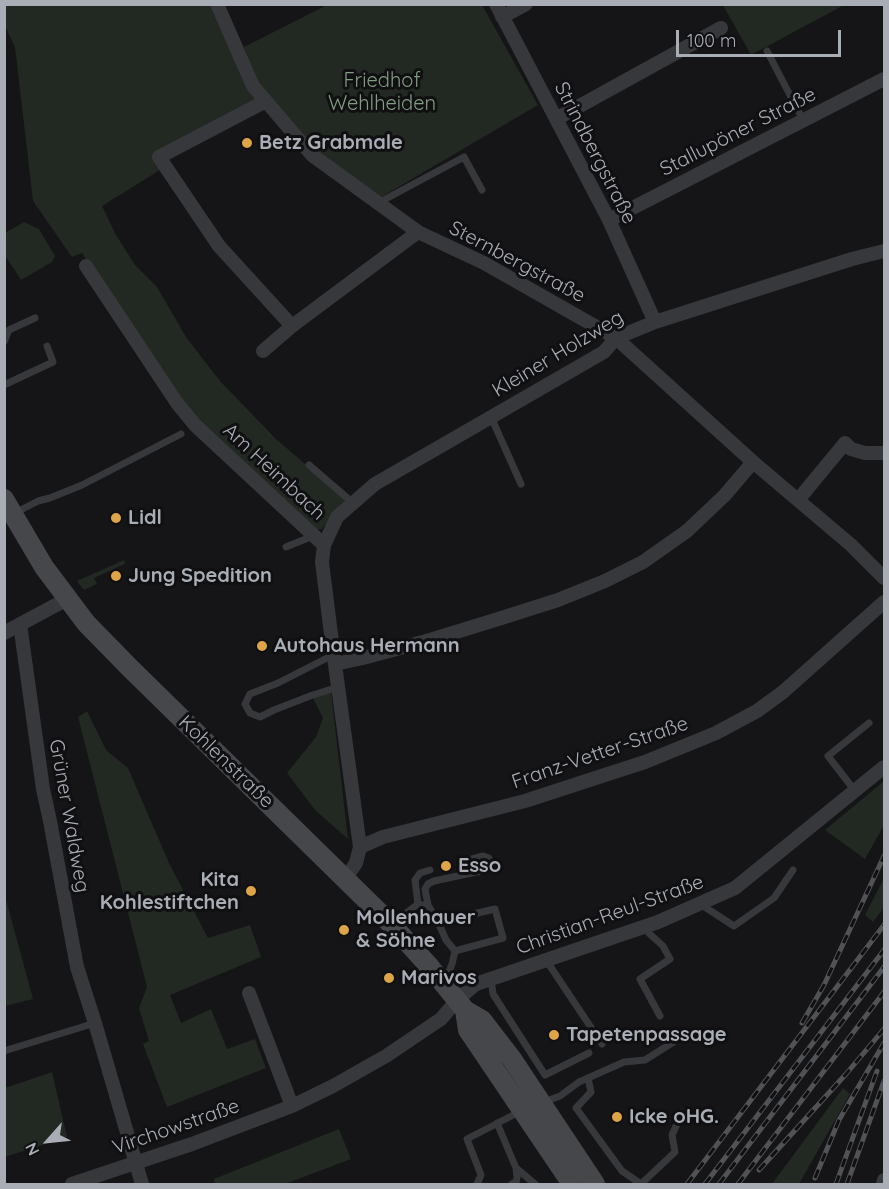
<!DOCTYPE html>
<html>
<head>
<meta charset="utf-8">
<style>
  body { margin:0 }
  #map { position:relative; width:889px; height:1189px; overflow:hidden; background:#151517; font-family:Quicksand,sans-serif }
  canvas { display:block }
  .frame { position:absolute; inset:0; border:6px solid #a9adb5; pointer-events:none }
  .north { position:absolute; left:18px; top:1111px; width:60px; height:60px; -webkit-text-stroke:4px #101012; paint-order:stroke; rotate:243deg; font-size:16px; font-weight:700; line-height:24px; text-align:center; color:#a9adb5 }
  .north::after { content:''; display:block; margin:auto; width:21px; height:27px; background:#a9adb5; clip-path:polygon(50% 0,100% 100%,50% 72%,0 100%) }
  .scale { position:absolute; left:676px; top:30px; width:165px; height:27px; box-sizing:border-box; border:3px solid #a9adb5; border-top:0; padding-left:8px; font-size:18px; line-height:21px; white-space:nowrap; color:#a9adb5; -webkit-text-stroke:4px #101012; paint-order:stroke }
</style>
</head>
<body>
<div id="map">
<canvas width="889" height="1189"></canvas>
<div class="frame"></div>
<div class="north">N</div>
<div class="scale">100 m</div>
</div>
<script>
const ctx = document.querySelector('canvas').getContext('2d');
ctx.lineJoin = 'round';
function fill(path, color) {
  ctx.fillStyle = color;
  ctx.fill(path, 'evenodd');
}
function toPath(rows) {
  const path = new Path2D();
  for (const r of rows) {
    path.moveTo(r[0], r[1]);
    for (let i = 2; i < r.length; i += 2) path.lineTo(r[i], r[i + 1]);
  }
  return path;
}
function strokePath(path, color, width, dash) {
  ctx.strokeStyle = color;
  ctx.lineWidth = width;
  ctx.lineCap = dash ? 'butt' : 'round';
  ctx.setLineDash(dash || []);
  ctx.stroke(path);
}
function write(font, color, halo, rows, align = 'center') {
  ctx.font = font + ' Quicksand,sans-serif';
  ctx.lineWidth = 6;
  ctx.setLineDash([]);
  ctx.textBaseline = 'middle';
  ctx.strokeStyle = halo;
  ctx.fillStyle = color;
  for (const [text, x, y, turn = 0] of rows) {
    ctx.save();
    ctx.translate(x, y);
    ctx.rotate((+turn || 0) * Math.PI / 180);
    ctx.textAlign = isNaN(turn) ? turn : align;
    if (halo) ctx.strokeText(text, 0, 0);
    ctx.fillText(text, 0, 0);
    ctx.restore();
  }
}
const green = toPath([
  [5,5,210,5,247,87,256,99,154,155,160,170,102,206,116,235,135,265,157,287,186,337,220,381,276,439,346,499,322,529,313,530,191,412,82,253,72,257,33,201,15,47,5,26],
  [327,5,482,5,538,105,378,199,314,151,258,83,244,47],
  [723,5,844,5,751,55],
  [24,222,39,229,55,256,52,262,21,280,6,257,5,233],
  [124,560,125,564,94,578,97,584,84,590,77,581],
  [331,692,348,839,315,810,287,773,316,737,323,718,313,698],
  [87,711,106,750,128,768,169,863,208,938,250,925,261,957,170,995,181,1023,211,1009,227,1049,255,1039,266,1068,167,1107,143,1044,149,1041,139,1008,147,987,78,717],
  [884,781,884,825,865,859,825,830],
  [884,878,884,907,873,922,865,915],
  [4,892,33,999,5,1006,4,1006],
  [52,1072,67,1137,5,1157,5,1088],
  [843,1088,850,1094,799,1184,772,1184],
  [339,1129,351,1159,285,1184,215,1184,214,1179]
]);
const service = toPath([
  [767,51,803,120],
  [378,203,464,157,482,190],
  [4,342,9,330,35,318],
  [4,385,53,362,47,346],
  [491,417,521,484],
  [309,465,353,503],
  [15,513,38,501,50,498,82,485,181,434],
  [286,547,313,536],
  [333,655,278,683,250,694,245,704,250,713,260,717,274,710,310,696,338,687],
  [855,791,828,756,869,723],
  [418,904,415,880,420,873,430,870],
  [700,904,734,926,774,898,793,870],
  [438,922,446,940,455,951],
  [392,924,418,904,422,905],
  [642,927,663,946,670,959,640,979,660,1016],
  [455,951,503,938,495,909,438,922,428,905,425,889,428,884,434,881,481,871,489,867,489,858,483,856,461,862],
  [546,960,602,1044],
  [491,979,493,994,545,1075,589,1053],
  [445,982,452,964,455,951],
  [4,1051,95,1023],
  [588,1078,591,1092,576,1108,622,1171,641,1184,675,1152,672,1135,682,1113],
  [544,1102,560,1096,579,1082,624,1062,645,1060,683,1036],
  [497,1123,516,1168,517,1178,516,1182,512,1184],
  [516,1168,535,1184],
  [477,1184,481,1175,467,1139,521,1111]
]);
const minor = toPath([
  [217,4,253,86,312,155,418,232,484,263,616,338,753,462,851,545,884,578],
  [496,4,609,220,655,322],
  [502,17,526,4],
  [266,101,159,157,219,246,292,326],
  [556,119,721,28],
  [609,220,884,79],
  [86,266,177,403,195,425,324,545],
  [263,351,292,326,418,232],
  [798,500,845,443,851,449,865,453,884,453],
  [20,624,43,789,50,821,77,967,95,1023,142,1184],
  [4,633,67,599],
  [335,664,363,658,430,640,495,620,558,600,605,581,643,562,687,531,725,495,753,462],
  [360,847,383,837,525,801,611,773,645,762,716,733,757,711,783,692,884,602],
  [345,879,356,863,360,847,333,650,322,562,324,545,337,517,375,484,604,352,616,338,655,322,852,259,884,251],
  [249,993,292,1106],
  [72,1184,192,1144,292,1106,333,1086,386,1056,441,1019,457,1000,476,984,658,922,735,888,884,767],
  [883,1184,884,1180]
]);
const secondary = toPath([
  [4,499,44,567,86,623,129,667,391,924,429,966,465,1010,482,1020,512,1059,595,1184],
  [465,1010,468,1030,572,1184]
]);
const rail = toPath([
  [802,1023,824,985,884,856],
  [759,1170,846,1074,884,1029],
  [815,1178,839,1120,884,1043],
  [687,1184,884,925],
  [705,1184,884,950],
  [719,1184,884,967],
  [738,1184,884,992],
  [836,1184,877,1071],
  [847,1184,884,1081]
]);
const markers = [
  [247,143,6,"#dda547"],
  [116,518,6,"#dda547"],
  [116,576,6,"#dda547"],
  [262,646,6,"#dda547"],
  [446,866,6,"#dda547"],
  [251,891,6,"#dda547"],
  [344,930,6,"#dda547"],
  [389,978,6,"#dda547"],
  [554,1035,6,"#dda547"],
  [617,1117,6,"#dda547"]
];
const parkNames = [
  ["Friedhof",382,81],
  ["Wehlheiden",382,104]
];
const streetNames = [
  ["Stallupöner Straße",738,132,-27],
  ["Strindbergstraße",595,153,63],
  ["Sternbergstraße",517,262,28],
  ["Kleiner Holzweg",558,354,-31],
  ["Am Heimbach",274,472,43],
  ["Franz-Vetter-Straße",600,753,-19],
  ["Kohlenstraße",226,762,44],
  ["Grüner Waldweg",69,816,80],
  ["Christian-Reul-Straße",610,915,-20],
  ["Virchowstraße",176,1127,-19]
];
const poiNames = [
  ["Betz Grabmale",259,143],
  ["Lidl",128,518],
  ["Jung Spedition",128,576],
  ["Autohaus Hermann",274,646],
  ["Esso",458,866],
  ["Kita",239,880,"right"],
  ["Kohlestiftchen",239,903,"right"],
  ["Mollenhauer",356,918],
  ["& Söhne",356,941],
  ["Marivos",401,978],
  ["Tapetenpassage",566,1035],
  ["Icke oHG.",629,1117]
];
fill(green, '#222822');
strokePath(service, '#37383b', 7);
strokePath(minor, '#37383b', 14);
strokePath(secondary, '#45474b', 20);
strokePath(rail, '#505256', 5);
strokePath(rail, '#101012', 3, [9]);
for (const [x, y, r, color] of markers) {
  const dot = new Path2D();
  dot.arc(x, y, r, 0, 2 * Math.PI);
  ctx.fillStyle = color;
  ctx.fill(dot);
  strokePath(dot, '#101012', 2);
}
write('20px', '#829e82', '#101012', parkNames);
write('20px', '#a9adb5', '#101012', streetNames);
write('bold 20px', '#a9adb5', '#101012', poiNames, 'left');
</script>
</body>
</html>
